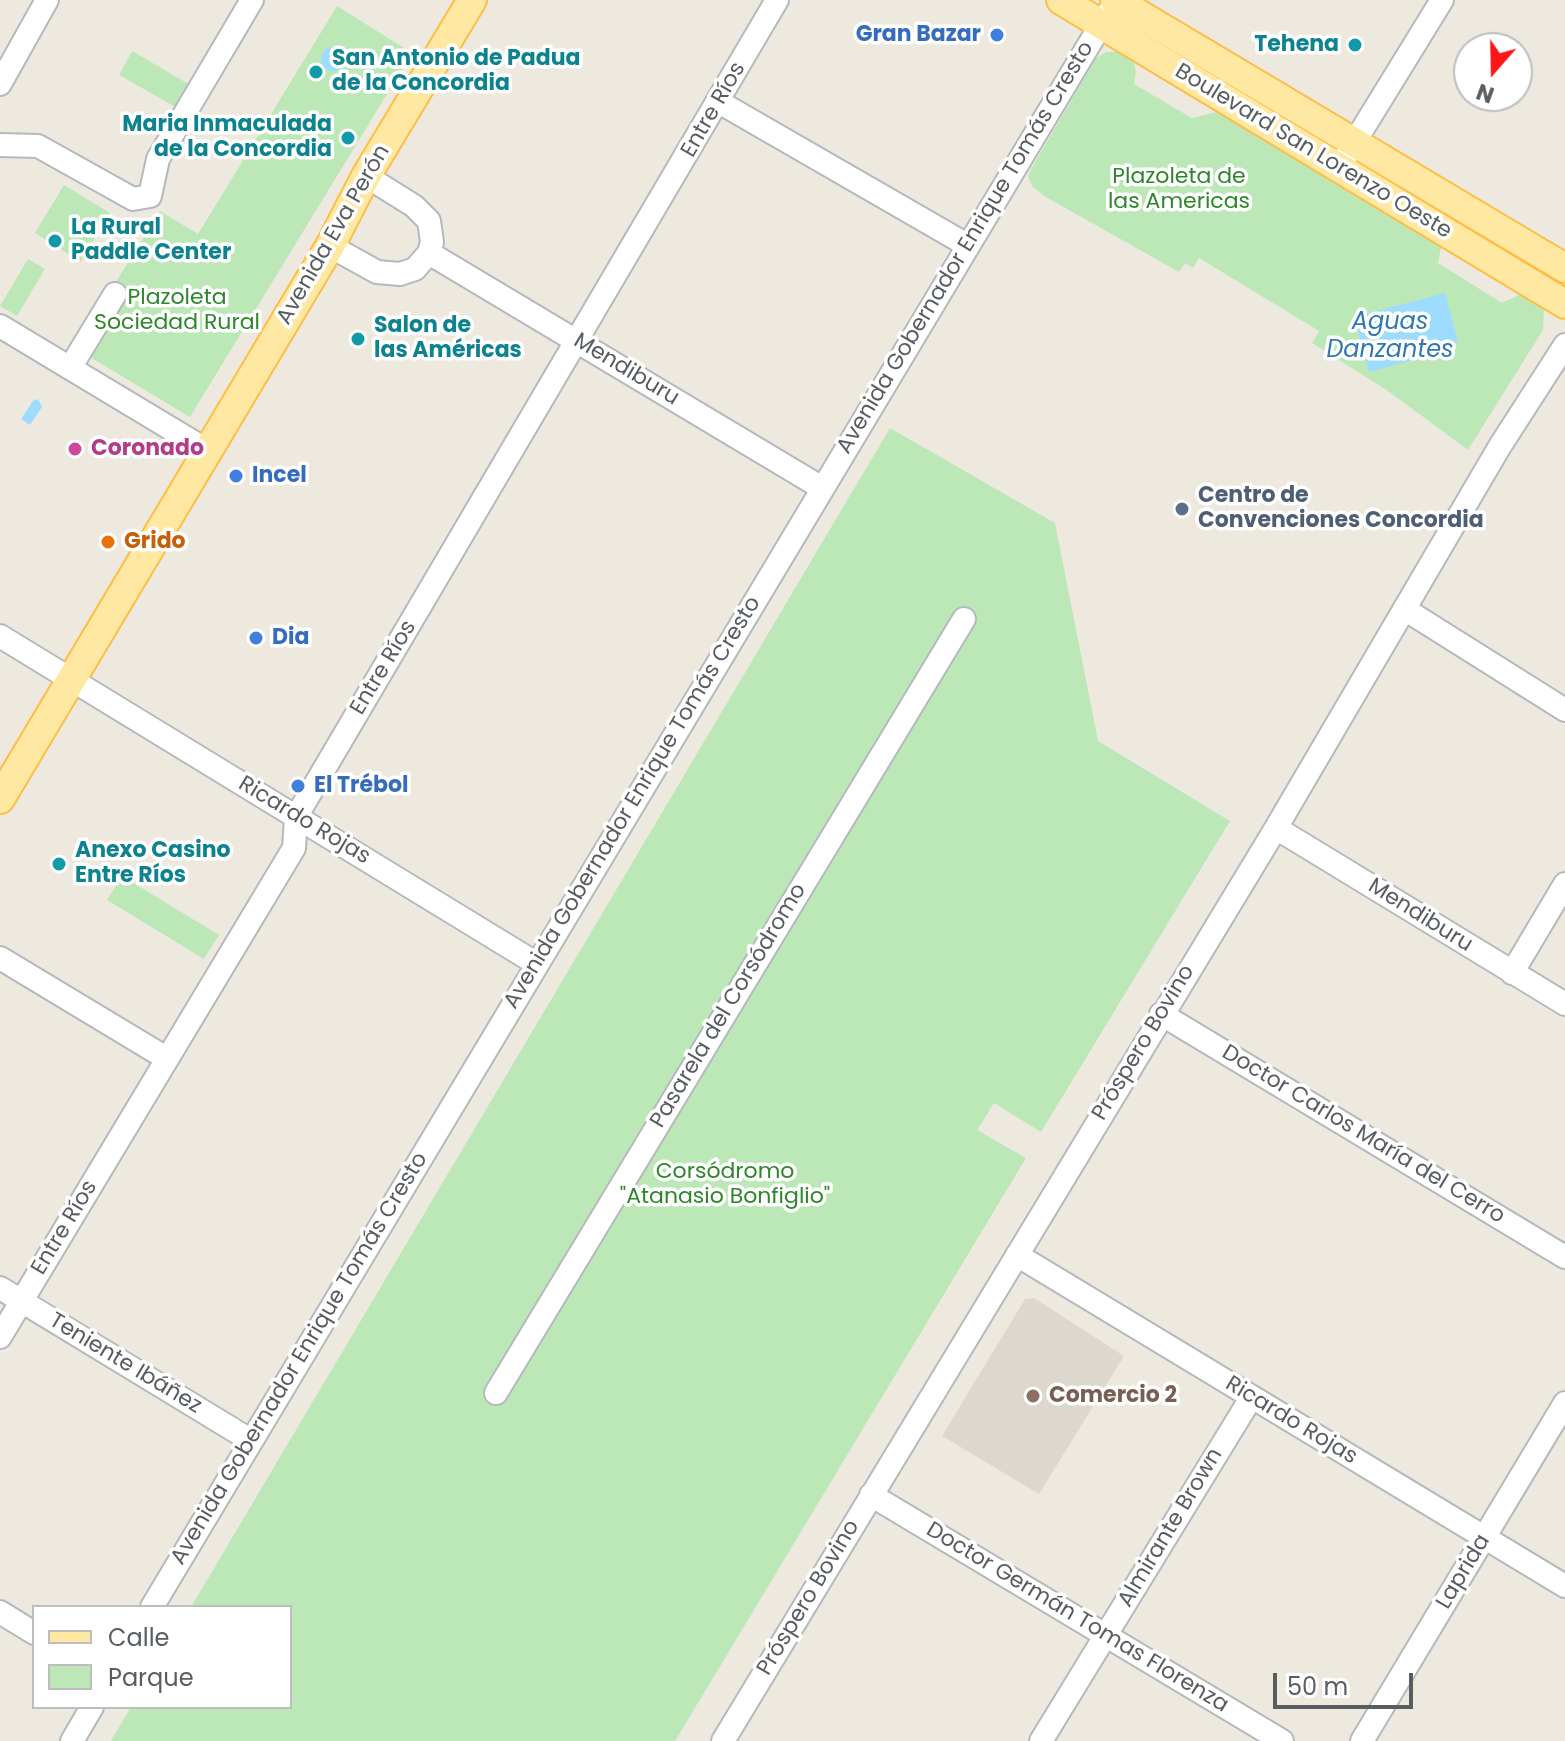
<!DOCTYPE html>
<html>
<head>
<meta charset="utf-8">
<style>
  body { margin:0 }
  #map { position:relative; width:1565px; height:1741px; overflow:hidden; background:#ede9df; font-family:Poppins,sans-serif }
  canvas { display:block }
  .legend { position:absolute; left:32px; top:1605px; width:260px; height:104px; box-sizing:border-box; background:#fff; border:2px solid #bcbec0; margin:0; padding:10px 14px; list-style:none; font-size:24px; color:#585d62 }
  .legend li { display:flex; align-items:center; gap:16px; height:40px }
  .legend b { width:40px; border:2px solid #bcbec0 }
  .north { position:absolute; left:1453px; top:32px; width:80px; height:80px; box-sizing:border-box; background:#fff; border:2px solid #bcbec0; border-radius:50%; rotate:200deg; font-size:22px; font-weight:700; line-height:32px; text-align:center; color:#585d62 }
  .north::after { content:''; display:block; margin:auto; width:28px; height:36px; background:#fc1616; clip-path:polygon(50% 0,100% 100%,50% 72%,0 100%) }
  .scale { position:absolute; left:1273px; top:1673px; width:140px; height:36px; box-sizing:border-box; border:4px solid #585d62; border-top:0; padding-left:10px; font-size:24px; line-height:28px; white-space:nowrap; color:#585d62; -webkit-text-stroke:6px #fff; paint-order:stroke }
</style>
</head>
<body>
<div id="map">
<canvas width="1565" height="1741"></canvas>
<ul class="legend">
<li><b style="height:10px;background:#ffe9a2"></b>Calle</li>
<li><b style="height:22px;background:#bce8b8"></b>Parque</li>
</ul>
<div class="north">N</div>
<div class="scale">50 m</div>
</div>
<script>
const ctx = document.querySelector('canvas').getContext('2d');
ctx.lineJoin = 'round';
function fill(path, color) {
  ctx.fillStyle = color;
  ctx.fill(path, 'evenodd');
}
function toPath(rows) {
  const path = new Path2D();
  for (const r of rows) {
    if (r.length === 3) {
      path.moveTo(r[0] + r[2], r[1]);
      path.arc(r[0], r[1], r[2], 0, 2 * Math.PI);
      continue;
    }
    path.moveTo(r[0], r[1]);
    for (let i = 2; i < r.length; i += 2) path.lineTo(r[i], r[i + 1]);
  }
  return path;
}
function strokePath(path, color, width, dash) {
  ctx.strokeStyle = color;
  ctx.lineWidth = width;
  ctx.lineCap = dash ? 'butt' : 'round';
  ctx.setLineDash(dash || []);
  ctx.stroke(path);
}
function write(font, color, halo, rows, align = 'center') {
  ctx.font = font + ' Poppins,sans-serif';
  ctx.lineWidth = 7;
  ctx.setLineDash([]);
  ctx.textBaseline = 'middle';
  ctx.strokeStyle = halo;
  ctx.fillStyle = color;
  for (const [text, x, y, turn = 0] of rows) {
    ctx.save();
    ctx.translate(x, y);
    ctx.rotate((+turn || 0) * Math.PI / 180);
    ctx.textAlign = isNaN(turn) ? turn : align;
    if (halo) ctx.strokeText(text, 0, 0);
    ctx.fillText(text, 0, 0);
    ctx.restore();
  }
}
const education = toPath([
  [1034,1298,1124,1356,1039,1494,942,1436,1025,1299]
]);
const green = toPath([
  [337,6,412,53,190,417,75,348,160,211,198,234],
  [132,51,192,86,179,109,119,75],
  [1106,52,1119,52,1134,63,1136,72,1134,84,1192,118,1217,112,1441,247,1438,263,1502,303,1521,294,1538,302,1544,309,1543,330,1468,450,1388,391,1312,343,1319,331,1199,258,1193,268,1185,263,1179,272,1044,196,1032,186,1028,177,1030,171,1096,58],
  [64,185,110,213,81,262,35,233],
  [28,259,45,269,17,316,0,306],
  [890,428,1055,523,1098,741,1230,821,1041,1132,994,1103,977,1130,1026,1158,675,1741,111,1741,131,1707,290,1707,290,1607,191,1607],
  [122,876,219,935,204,959,107,900]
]);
const water = toPath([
  [333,59,12],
  [1445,293,1458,341,1452,343,1453,349,1369,372,1357,327,1364,322,1362,315],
  [38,399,42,407,30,425,21,419,33,401]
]);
const minor = toPath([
  [0,84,47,0],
  [719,102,967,245],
  [0,145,38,146,133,199,150,196,158,159,252,0],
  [1346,156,1442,0],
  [330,246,377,272,400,274,415,269,429,253,432,242,429,221,414,206,366,176],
  [429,253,822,488],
  [0,326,208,451],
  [70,368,115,294],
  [1406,610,1565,710],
  [0,636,537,964],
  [1276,828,1565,1004],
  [0,958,166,1058],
  [1512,973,1565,884],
  [1161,1014,1565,1257],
  [1017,1255,1565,1586],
  [0,1288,250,1440],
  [0,1337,294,848,296,817,777,0],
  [496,1393,964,619],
  [871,1495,1282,1741],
  [152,1607,1108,13],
  [0,1612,34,1633],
  [72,1741,92,1707],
  [723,1741,1276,828,1500,446,1565,345],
  [1041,1741,1251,1398],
  [1362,1741,1565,1403]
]);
const major = toPath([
  [1061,0,1565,304],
  [1115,0,1565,268],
  [0,799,330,246,366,176,472,0]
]);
const markers = [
  [997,35,8,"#3f7fe0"],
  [1355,45,8,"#0f9aa8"],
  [316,72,8,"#0f9aa8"],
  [348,138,8,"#0f9aa8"],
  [55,241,8,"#0f9aa8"],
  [358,339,8,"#0f9aa8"],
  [75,449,8,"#d1479c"],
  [236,476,8,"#3f7fe0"],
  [1182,509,8,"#5c6f8a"],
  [108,542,8,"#e8710a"],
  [256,638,8,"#3f7fe0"],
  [298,786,8,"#3f7fe0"],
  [59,864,8,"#0f9aa8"],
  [1033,1396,8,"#8d6e63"]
];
const shopNames = [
  ["Gran Bazar",981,35,"right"],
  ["Incel",252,476],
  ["Dia",272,638],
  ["El Trébol",314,786]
];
const cultureNames = [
  ["Tehena",1339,45,"right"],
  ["San Antonio de Padua",332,59],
  ["de la Concordia",332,84],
  ["Maria Inmaculada",332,125,"right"],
  ["de la Concordia",332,150,"right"],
  ["La Rural",71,228],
  ["Paddle Center",71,253],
  ["Salon de",374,326],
  ["las Américas",374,351],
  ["Anexo Casino",75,851],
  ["Entre Ríos",75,876]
];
const streetNames = [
  ["Entre Ríos",714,110,-60],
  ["Boulevard San Lorenzo Oeste",1313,152,31],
  ["Avenida Eva Perón",334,235,-60],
  ["Avenida Gobernador Enrique Tomás Cresto",966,248,-59],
  ["Mendiburu",626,370,31],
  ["Entre Ríos",384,668,-59],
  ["Avenida Gobernador Enrique Tomás Cresto",633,803,-59],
  ["Ricardo Rojas",304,821,31],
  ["Mendiburu",1420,916,32],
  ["Pasarela del Corsódromo",729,1006,-59],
  ["Próspero Bovino",1144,1043,-59],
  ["Doctor Carlos María del Cerro",1363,1135,31],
  ["Entre Ríos",65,1228,-59],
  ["Avenida Gobernador Enrique Tomás Cresto",300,1359,-59],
  ["Teniente Ibáñez",125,1364,31],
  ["Ricardo Rojas",1291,1421,31],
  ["Almirante Brown",1171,1528,-59],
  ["Laprida",1464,1572,-59],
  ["Próspero Bovino",809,1598,-59],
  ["Doctor Germán Tomas Florenza",1077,1618,31]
];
const parkNames = [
  ["Plazoleta de",1179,177],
  ["las Americas",1179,202],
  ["Plazoleta",177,298],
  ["Sociedad Rural",177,323],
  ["Corsódromo",725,1172],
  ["\"Atanasio Bonfiglio\"",725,1197]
];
const hotelNames = [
  ["Coronado",91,449]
];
const serviceNames = [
  ["Centro de",1198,496],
  ["Convenciones Concordia",1198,521]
];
const foodNames = [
  ["Grido",124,542]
];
const educationNames = [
  ["Comercio 2",1049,1396]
];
const waterNames = [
  ["Aguas",1390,323],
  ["Danzantes",1390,351]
];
fill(education, '#ddd8ce');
fill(green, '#bce8b8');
fill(water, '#9ddcff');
strokePath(minor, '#b5b9be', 26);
strokePath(major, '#ffbd46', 32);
strokePath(minor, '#fff', 22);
strokePath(major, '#ffe9a2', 28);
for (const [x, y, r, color] of markers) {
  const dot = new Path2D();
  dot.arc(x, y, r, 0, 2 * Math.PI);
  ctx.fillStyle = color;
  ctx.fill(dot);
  strokePath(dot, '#fff', 3);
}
write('bold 22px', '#366cbe', '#fff', shopNames, 'left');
write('bold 22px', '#0d838f', '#fff', cultureNames, 'left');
write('22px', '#585d62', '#fff', streetNames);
write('22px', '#2e872b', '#fff', parkNames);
write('bold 22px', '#b23c85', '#fff', hotelNames, 'left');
write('bold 22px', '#4e5e75', '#fff', serviceNames, 'left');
write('bold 22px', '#c56008', '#fff', foodNames, 'left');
write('bold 22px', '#785e54', '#fff', educationNames, 'left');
write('italic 24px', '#2e79b2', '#fff', waterNames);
</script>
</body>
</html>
